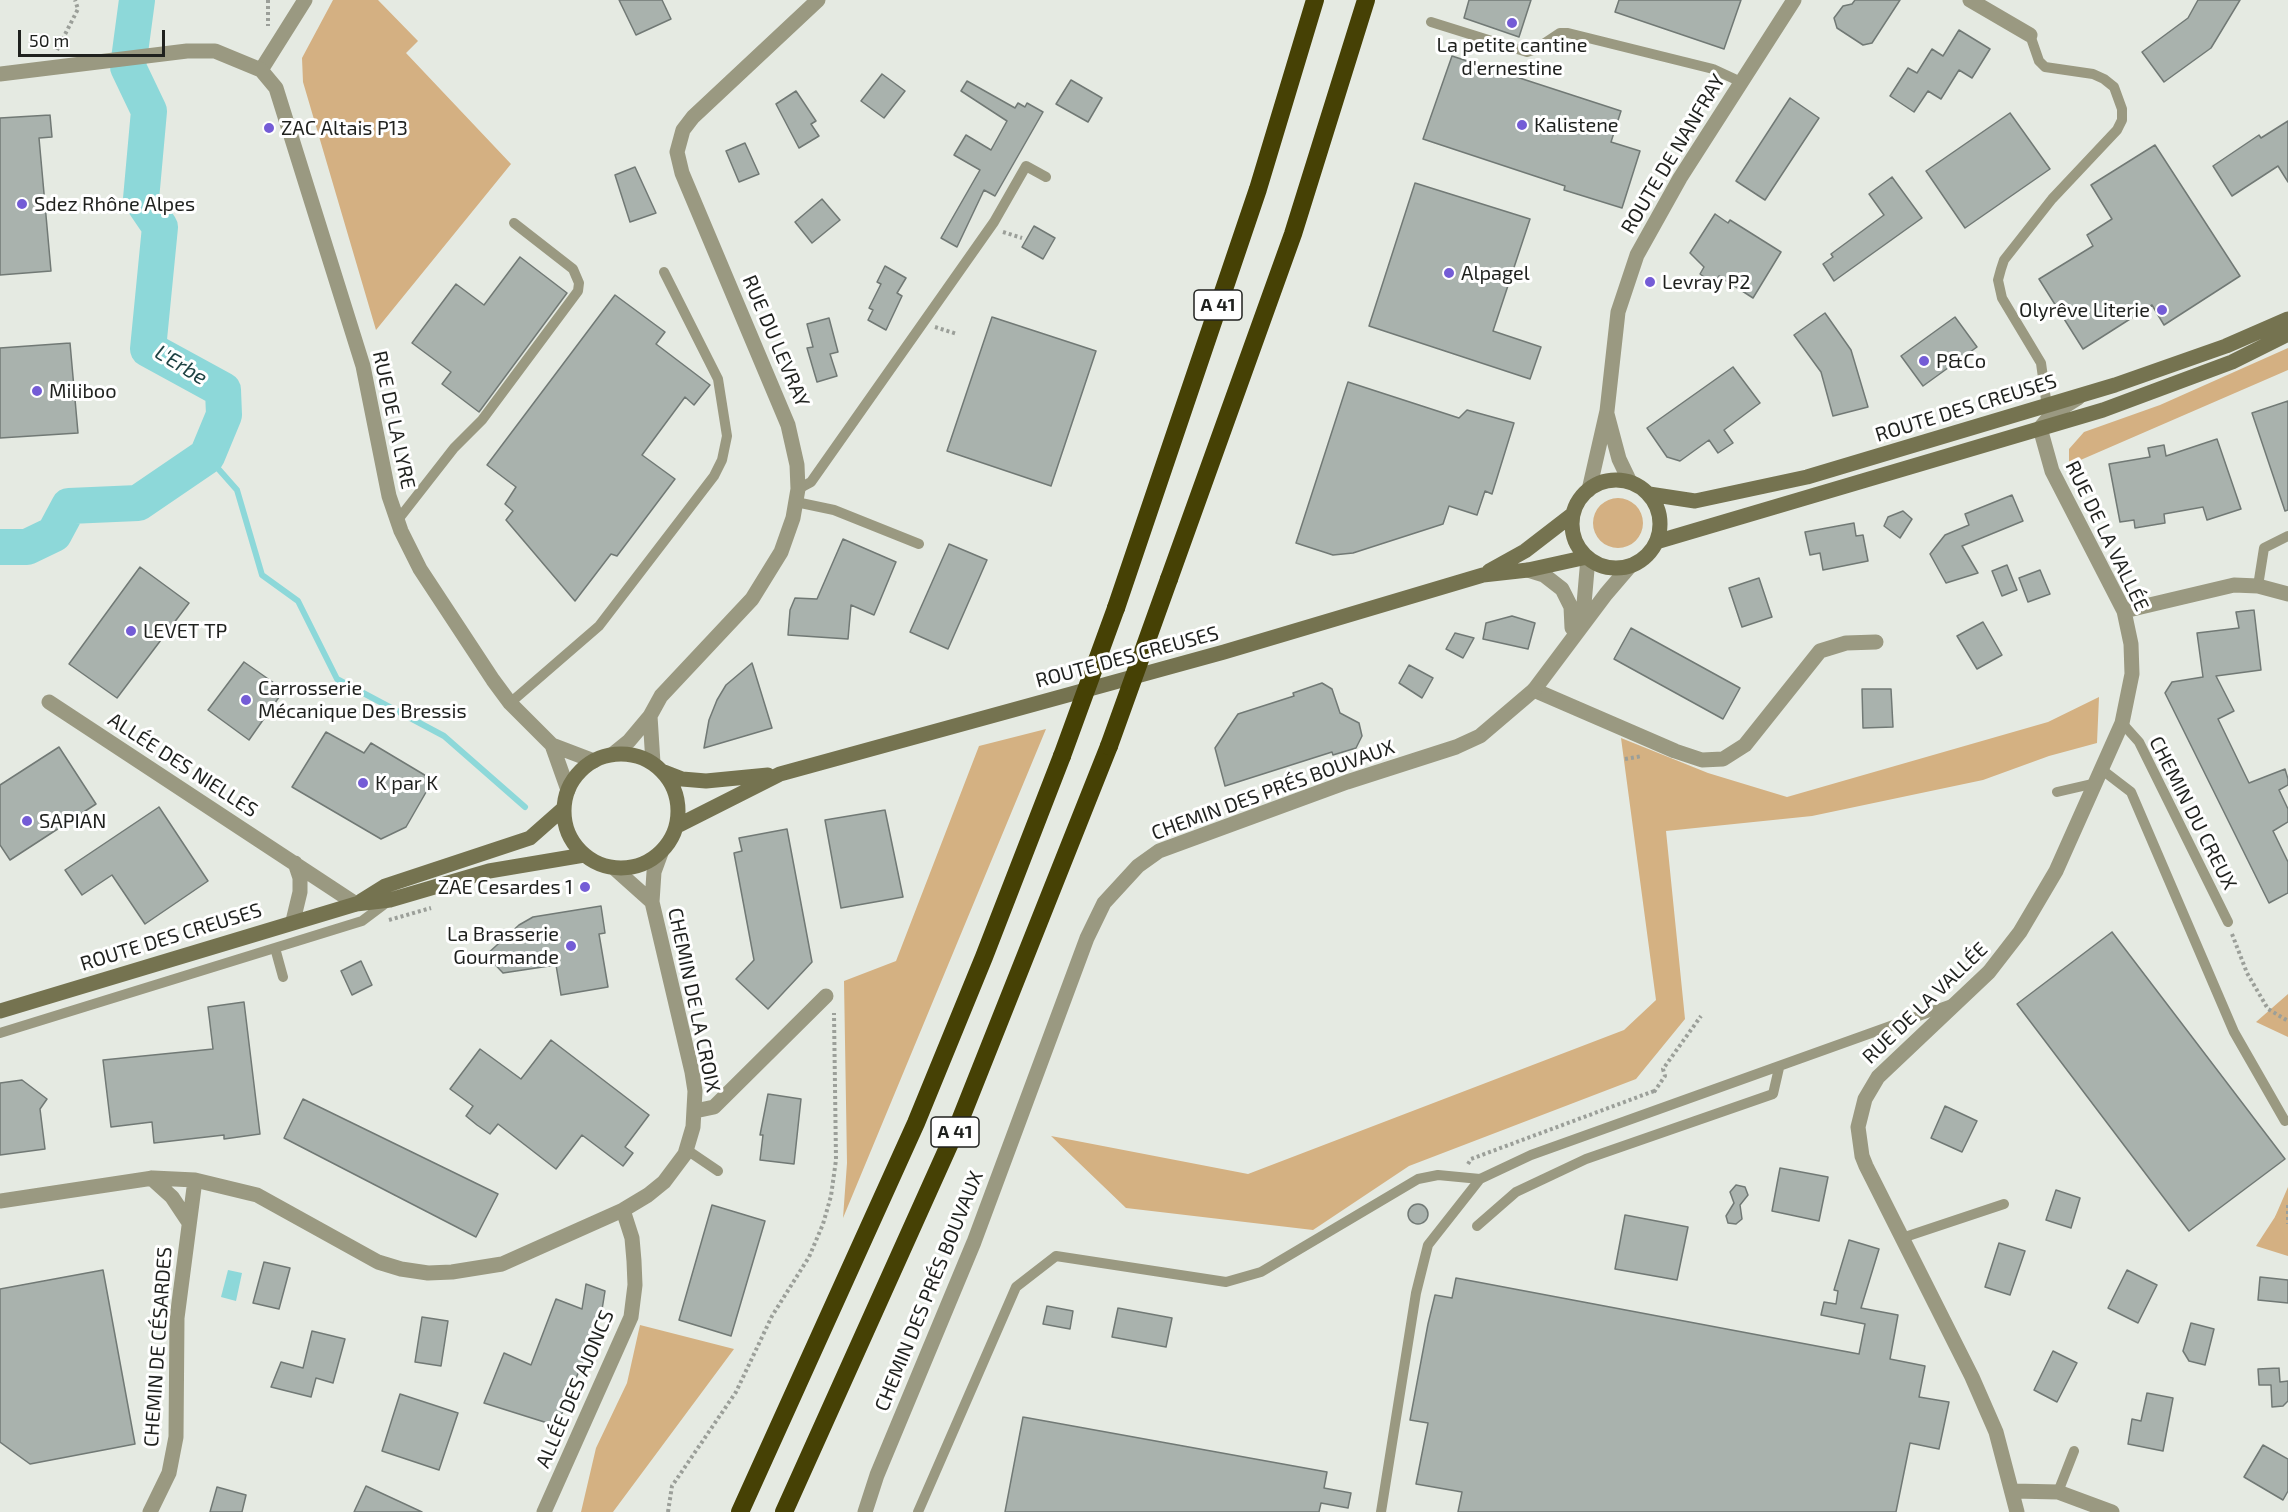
<!DOCTYPE html>
<html>
<head>
<meta charset="utf-8">
<style>
  body { margin:0 }
  #map { position:relative; width:2288px; height:1512px; overflow:hidden; background:#e5eae2; font-family:"Exo 2",sans-serif }
  canvas { display:block }
  .scale { position:absolute; left:18px; top:30px; width:147px; height:27px; box-sizing:border-box; border:3px solid #1f211e; border-top:0; padding-left:8px; font-size:18px; line-height:21px; white-space:nowrap; color:#1f211e; -webkit-text-stroke:4px #fff; paint-order:stroke }
</style>
</head>
<body>
<div id="map">
<canvas width="2288" height="1512"></canvas>
<div class="scale">50 m</div>
</div>
<script>
const ctx = document.querySelector('canvas').getContext('2d');
ctx.lineJoin = 'round';
function fill(path, color) {
  ctx.fillStyle = color;
  ctx.fill(path, 'evenodd');
}
function toPath(rows) {
  const path = new Path2D();
  for (const r of rows) {
    if (r.length === 3) {
      path.moveTo(r[0] + r[2], r[1]);
      path.arc(r[0], r[1], r[2], 0, 2 * Math.PI);
      continue;
    }
    path.moveTo(r[0], r[1]);
    for (let i = 2; i < r.length; i += 2) path.lineTo(r[i], r[i + 1]);
  }
  return path;
}
function strokePath(path, color, width, dash) {
  ctx.strokeStyle = color;
  ctx.lineWidth = width;
  ctx.lineCap = dash ? 'butt' : 'round';
  ctx.setLineDash(dash || []);
  ctx.stroke(path);
}
function write(font, color, halo, rows, align = 'center') {
  ctx.font = font + ' "Exo 2",sans-serif';
  ctx.lineWidth = 6;
  ctx.setLineDash([]);
  ctx.textBaseline = 'middle';
  ctx.strokeStyle = halo;
  ctx.fillStyle = color;
  for (const [text, x, y, turn = 0] of rows) {
    ctx.save();
    ctx.translate(x, y);
    ctx.rotate((+turn || 0) * Math.PI / 180);
    ctx.textAlign = isNaN(turn) ? turn : align;
    if (halo) ctx.strokeText(text, 0, 0);
    ctx.fillText(text, 0, 0);
    ctx.restore();
  }
}
const green = toPath([
  [333,0,378,0,418,41,406,53,511,164,376,330,303,82,302,58],
  [2288,348,2288,370,2069,465,2069,449,2084,432,2160,405],
  [1618,523,25],
  [2288,994,2288,1037,2256,1022],
  [2288,1197,2288,1256,2256,1246]
]);
const forest = toPath([
  [2099,697,2097,743,2049,756,1983,780,1812,816,1666,831,1685,1019,1636,1079,1409,1166,1313,1230,1126,1208,1051,1136,1248,1174,1624,1030,1656,1000,1621,738,1708,773,1787,797,2048,722],
  [1046,729,843,1218,847,1163,844,981,896,961,979,746],
  [2288,1187,2288,1243,2275,1217],
  [640,1325,734,1349,613,1512,581,1512,596,1448,627,1383]
]);
const water = toPath([
  [228,1270,242,1273,236,1301,221,1297]
]);
const stream = toPath([
  [207,456,237,490,262,575,298,601,337,679,444,736,525,807]
]);
const river = toPath([
  [0,547,27,547,54,534,69,506,138,503,207,456,224,415,223,390,148,349,160,227,141,199,149,111,128,67,137,0]
]);
const building = toPath([
  [619,0,662,0,671,19,636,35,619,0],
  [1469,0,1531,0,1519,37,1464,18,1469,0],
  [1619,0,1741,0,1724,49,1615,12,1619,0],
  [1855,0,1900,0,1872,43,1863,45,1837,28,1834,18,1843,6,1852,4,1855,0],
  [2198,0,2240,0,2211,48,2164,82,2142,52,2188,18,2198,0],
  [1959,30,1990,49,1972,78,1959,70,1941,99,1928,91,1914,112,1890,96,1908,68,1917,73,1932,49,1943,56,1959,30],
  [1452,56,1621,111,1611,142,1640,151,1622,208,1564,190,1565,186,1423,139,1452,56],
  [882,74,905,91,884,118,861,101,882,74],
  [1071,80,1102,98,1088,122,1056,104,1071,80],
  [967,81,1015,108,1018,103,1025,107,1027,103,1043,112,995,196,984,190,957,247,941,238,980,170,954,155,966,135,991,150,1007,121,961,91,967,81],
  [796,91,816,121,811,124,819,136,799,148,776,104,796,91],
  [1790,98,1819,118,1765,200,1736,181,1790,98],
  [2010,113,2050,169,1965,228,1926,171,2010,113],
  [50,115,52,137,39,138,51,271,0,275,0,118,50,115],
  [2288,121,2288,182,2278,166,2232,196,2213,166,2259,135,2261,138,2288,121],
  [745,143,759,174,739,182,726,151,745,143],
  [2155,145,2240,276,2164,325,2152,305,2083,349,2039,279,2093,246,2087,235,2112,219,2091,185,2155,145],
  [635,167,656,213,630,222,615,175,635,167],
  [1892,177,1922,218,1834,281,1823,264,1833,257,1831,254,1884,215,1869,194,1892,177],
  [1415,183,1530,219,1493,331,1541,347,1530,379,1369,326,1415,183],
  [822,199,840,220,812,243,795,222,822,199],
  [1715,214,1728,223,1730,220,1781,252,1753,298,1719,276,1714,284,1700,274,1704,267,1690,253,1715,214],
  [1034,226,1055,238,1043,259,1022,247,1034,226],
  [520,257,567,293,479,412,442,384,451,372,412,343,456,284,484,305,520,257],
  [885,266,906,278,897,293,902,296,886,330,868,320,873,310,869,308,881,284,877,282,885,266],
  [615,295,665,332,656,344,710,385,694,405,685,397,642,455,675,479,617,556,611,554,575,601,506,520,513,511,505,504,516,487,487,465,615,295],
  [1825,313,1851,350,1868,407,1833,416,1821,372,1794,335,1825,313],
  [992,317,1096,351,1051,486,947,451,992,317],
  [1955,317,1977,347,1923,386,1901,356,1955,317],
  [829,318,838,352,830,354,837,376,817,382,807,348,813,347,807,324,829,318],
  [70,343,78,433,0,438,0,348,70,343],
  [1733,367,1760,403,1724,430,1733,443,1718,453,1709,440,1680,461,1667,457,1647,428,1733,367],
  [1348,382,1459,418,1467,410,1514,423,1492,494,1485,491,1477,515,1449,506,1443,524,1353,553,1333,555,1296,543,1348,382],
  [2288,401,2288,510,2285,511,2252,413,2288,401],
  [2217,439,2241,509,2207,520,2203,507,2164,514,2165,523,2135,528,2134,520,2120,522,2109,464,2150,457,2148,448,2164,445,2166,456,2217,439],
  [2012,495,2023,521,1962,546,1978,573,1946,583,1930,554,1945,535,1969,525,1965,514,2012,495],
  [1903,511,1912,519,1900,538,1884,526,1888,517,1903,511],
  [1854,523,1856,536,1863,535,1868,561,1823,570,1820,553,1810,555,1805,532,1854,523],
  [843,539,896,562,874,615,851,605,848,639,788,635,790,610,795,598,817,599,843,539],
  [949,544,987,560,948,649,910,632,949,544],
  [2007,565,2017,590,2002,596,1992,571,2007,565],
  [140,567,189,603,117,698,69,664,140,567],
  [2040,570,2050,594,2028,602,2019,578,2040,570],
  [1759,578,1772,617,1742,627,1729,588,1759,578],
  [2254,610,2261,670,2216,676,2234,711,2218,719,2249,783,2285,769,2288,779,2288,785,2279,790,2288,809,2288,822,2273,831,2288,862,2288,893,2269,903,2165,693,2172,682,2203,677,2197,633,2239,628,2236,612,2254,610],
  [1512,616,1535,623,1528,649,1483,639,1486,623,1512,616],
  [1983,622,2002,655,1977,669,1957,636,1983,622],
  [1631,628,1740,688,1723,719,1614,659,1631,628],
  [1455,633,1474,638,1463,658,1446,649,1455,633],
  [244,662,284,690,249,740,208,710,244,662],
  [752,663,772,728,704,748,709,720,717,700,726,685,752,663],
  [1409,665,1433,678,1422,698,1399,683,1409,665],
  [1322,683,1332,689,1340,713,1359,723,1362,736,1356,748,1333,755,1332,752,1225,786,1215,748,1238,714,1294,696,1293,693,1322,683],
  [1862,689,1891,689,1893,727,1863,728,1862,689],
  [326,732,364,753,371,743,433,780,406,827,381,839,292,787,326,732],
  [59,747,96,804,10,860,0,845,0,785,59,747],
  [159,807,208,881,145,924,112,875,82,895,65,870,159,807],
  [885,810,903,897,841,908,825,820,885,810],
  [787,829,812,962,768,1009,736,979,754,960,734,853,742,851,739,838,787,829],
  [601,906,605,933,599,934,608,987,561,995,556,965,503,973,486,955,519,925,533,917,601,906],
  [2112,932,2285,1159,2189,1231,2017,1004,2112,932],
  [361,961,372,985,352,995,341,971,361,961],
  [244,1002,260,1134,224,1139,224,1135,154,1143,152,1122,111,1127,103,1060,213,1049,208,1007,244,1002],
  [551,1040,649,1115,625,1147,633,1153,623,1166,582,1135,556,1169,498,1124,490,1134,477,1125,466,1116,473,1106,450,1089,480,1049,521,1079,551,1040],
  [22,1080,47,1099,40,1109,45,1149,0,1155,0,1083,22,1080],
  [768,1094,801,1099,794,1164,760,1160,763,1135,760,1135,768,1094],
  [303,1099,498,1194,476,1237,284,1138,303,1099],
  [1945,1106,1977,1121,1962,1152,1931,1138,1945,1106],
  [1780,1168,1828,1177,1819,1221,1772,1211,1780,1168],
  [1736,1185,1745,1187,1748,1195,1740,1205,1742,1219,1736,1224,1728,1223,1726,1216,1734,1203,1730,1192,1736,1185],
  [2056,1190,2080,1198,2071,1228,2046,1220,2056,1190],
  [1418,1214,10],
  [712,1205,765,1221,731,1336,679,1320,712,1205],
  [1625,1215,1688,1227,1677,1280,1615,1269,1625,1215],
  [1849,1240,1879,1249,1861,1308,1898,1315,1890,1359,1925,1366,1919,1397,1949,1402,1939,1449,1910,1443,1896,1512,1458,1512,1462,1492,1416,1484,1428,1423,1410,1420,1428,1324,1435,1295,1452,1298,1456,1278,1859,1354,1865,1324,1821,1315,1824,1302,1836,1304,1838,1291,1834,1290,1849,1240],
  [1999,1243,2025,1251,2010,1295,1985,1287,1999,1243],
  [264,1262,290,1268,279,1309,253,1303,264,1262],
  [103,1270,135,1444,30,1464,0,1442,0,1289,103,1270],
  [2127,1270,2157,1285,2138,1323,2108,1308,2127,1270],
  [2260,1277,2288,1280,2288,1303,2258,1300,2260,1277],
  [586,1284,605,1291,601,1316,557,1426,484,1403,504,1353,531,1365,556,1299,582,1309,586,1284],
  [1047,1306,1073,1311,1070,1329,1043,1324,1047,1306],
  [1118,1308,1172,1318,1166,1347,1112,1337,1118,1308],
  [422,1317,448,1321,441,1366,415,1362,422,1317],
  [2191,1323,2214,1329,2205,1365,2189,1361,2183,1351,2191,1323],
  [312,1331,345,1339,333,1383,316,1378,311,1397,271,1387,281,1362,303,1368,312,1331],
  [2053,1351,2077,1363,2057,1402,2034,1390,2053,1351],
  [2279,1368,2280,1382,2288,1381,2288,1401,2283,1406,2272,1407,2271,1385,2259,1385,2258,1369,2279,1368],
  [2147,1393,2173,1398,2163,1451,2128,1444,2132,1419,2141,1421,2147,1393],
  [400,1394,458,1413,439,1470,382,1451,400,1394],
  [1023,1417,1327,1472,1324,1488,1351,1493,1348,1508,1321,1503,1319,1512,1005,1512,1023,1417],
  [2263,1445,2288,1459,2288,1491,2283,1500,2244,1477,2263,1445],
  [366,1486,422,1512,354,1512,366,1486],
  [217,1487,246,1495,242,1512,210,1512,217,1487]
]);
const path = toPath([
  [268,0,268,26],
  [57,50,78,9,75,0],
  [1003,232,1022,238],
  [935,327,957,334],
  [1625,759,1642,756],
  [389,920,431,908],
  [2232,934,2247,973,2268,1009,2288,1021],
  [1654,1092,1665,1076,1663,1069,1701,1016],
  [1468,1164,1471,1159,1654,1091],
  [2288,1205,2288,1224],
  [668,1512,672,1486,736,1392,772,1316,809,1257,823,1224,831,1196,836,1160,834,1013]
]);
const service = toPath([
  [1431,22,1527,52,1536,49,1560,33,1568,33,1713,69,1741,82],
  [2030,35,2039,61,2045,67,2093,74,2104,79,2114,87,2122,109,2122,120,2117,130,2052,199,2004,260,2001,269,1998,280,2002,298,2041,363,2047,407],
  [798,489,811,482,994,222,1026,166,1046,177],
  [796,502,834,510,919,544],
  [397,521,454,448,482,420,578,291,579,283,573,269,514,223],
  [2258,586,2264,548,2288,536],
  [510,703,599,626,714,476,722,460,727,436,718,379,664,272],
  [2122,723,2139,742,2228,922],
  [2101,769,2131,792,2234,1032,2285,1121],
  [2057,792,2096,783],
  [275,948,283,977],
  [0,1033,362,921,390,900],
  [687,1150,718,1171],
  [1477,1226,1516,1192,1586,1159,1773,1094,1779,1068],
  [1902,1238,2004,1204],
  [2058,1492,2074,1451],
  [918,1512,1016,1287,1056,1256,1226,1282,1261,1272,1418,1179,1438,1175,1480,1179],
  [1381,1512,1416,1293,1428,1245,1480,1179,1531,1155,1952,1004]
]);
const minor = toPath([
  [1970,0,2030,35],
  [261,70,305,0],
  [1607,414,1619,459,1630,482],
  [1589,490,1607,411,1618,312,1637,255,1680,178,1794,0],
  [2124,611,2234,585,2258,586,2288,594],
  [1534,690,1675,751,1702,760,1723,759,1745,745,1820,651,1846,643,1876,642],
  [49,702,356,904],
  [650,716,653,763],
  [613,754,629,741,650,716,661,696,752,599,781,552,793,518,798,489,797,465,788,425,682,173,677,152,683,130,693,117,818,0],
  [614,868,652,902],
  [293,921,300,892,300,878,295,863],
  [695,1111,714,1107,826,996],
  [151,1178,172,1197,188,1221],
  [0,1201,153,1178,195,1180,257,1195,378,1262,401,1269,428,1273,452,1272,502,1264,623,1210,648,1195,664,1182,685,1154,693,1127,695,1091,692,1072,652,902,654,872,661,853],
  [2014,1491,2058,1492,2112,1512],
  [150,1512,169,1473,176,1437,177,1318,195,1180],
  [544,1512,631,1317,635,1285,634,1261,632,1238,623,1210],
  [2017,1512,1996,1432,1972,1377,1866,1166,1862,1156,1858,1127,1865,1099,1878,1077,1989,972,2020,932,2056,871,2122,723,2132,674,2131,644,2124,611,2052,471,2040,428,2051,415,2078,398]
]);
const tertiary = toPath([
  [0,74,187,51,215,51,261,70,276,88,363,366,389,496,401,531,420,569,493,680,510,703,552,745,568,790],
  [1528,570,1544,575,1562,589,1571,607,1572,628],
  [1575,626,1584,604,1588,558],
  [552,745,594,761],
  [865,1512,877,1475,974,1242,1087,938,1104,903,1138,866,1159,851,1347,782,1456,747,1480,736,1534,690,1606,594,1630,566]
]);
const secondary = toPath([
  [1616,524,44],
  [1649,494,1695,501,1807,477,2115,385,2226,346,2288,319],
  [1656,542,2103,410,2232,362,2288,334],
  [1489,571,1525,551,1573,514],
  [621,811,57],
  [664,772,682,779,706,781,768,775],
  [677,826,780,774,1224,652,1483,575,1528,570,1587,557],
  [361,901,385,886,530,838,564,808],
  [0,1011,356,904,390,900,489,871,584,855]
]);
const motorway = toPath([
  [1169,579,1293,234,1366,0],
  [1116,608,1258,189,1315,0],
  [740,1512,916,1123,984,957,1062,756],
  [784,1512,959,1123,1109,746]
]);
const motorwayBridge = toPath([
  [1109,746,1169,579],
  [1062,756,1116,608]
]);
const markers = [
  [1512,23,6,"#745cd6"],
  [1522,125,6,"#745cd6"],
  [269,128,6,"#745cd6"],
  [22,204,6,"#745cd6"],
  [1449,273,6,"#745cd6"],
  [1650,282,6,"#745cd6"],
  [2162,310,6,"#745cd6"],
  [1924,361,6,"#745cd6"],
  [37,391,6,"#745cd6"],
  [131,631,6,"#745cd6"],
  [246,700,6,"#745cd6"],
  [363,783,6,"#745cd6"],
  [27,821,6,"#745cd6"],
  [585,887,6,"#745cd6"],
  [571,946,6,"#745cd6"]
];
const shields = [
  [1218,305,48],
  [955,1132,48]
];
const shieldNames = [
  ["A 41",1218,305],
  ["A 41",955,1132]
];
const poiNames = [
  ["La petite cantine",1512,45,"center"],
  ["d'ernestine",1512,68,"center"],
  ["Kalistene",1534,125],
  ["ZAC Altais P13",281,128],
  ["Sdez Rhône Alpes",34,204],
  ["Alpagel",1461,273],
  ["Levray P2",1662,282],
  ["Olyrêve Literie",2150,310,"right"],
  ["P&Co",1936,361],
  ["Miliboo",49,391],
  ["LEVET TP",143,631],
  ["Carrosserie",258,688],
  ["Mécanique Des Bressis",258,711],
  ["K par K",375,783],
  ["SAPIAN",39,821],
  ["ZAE Cesardes 1",573,887,"right"],
  ["La Brasserie",559,934,"right"],
  ["Gourmande",559,957,"right"]
];
const streetNames = [
  ["ROUTE DE NANFRAY",1673,154,-59],
  ["RUE DU LEVRAY",776,341,67],
  ["ROUTE DES CREUSES",1966,408,-17],
  ["RUE DE LA LYRE",394,420,78],
  ["RUE DE LA VALLÉE",2107,536,64],
  ["ROUTE DES CREUSES",1127,657,-15],
  ["ALLÉE DES NIELLES",183,765,33],
  ["CHEMIN DES PRÉS BOUVAUX",1273,790,-20],
  ["CHEMIN DU CREUX",2193,813,63],
  ["ROUTE DES CREUSES",171,937,-17],
  ["CHEMIN DE LA CROIX",694,1000,78],
  ["RUE DE LA VALLÉE",1925,1003,-44],
  ["CHEMIN DES PRÉS BOUVAUX",929,1291,-68],
  ["CHEMIN DE CÉSARDES",158,1347,-86],
  ["ALLÉE DES AJONCS",575,1389,-67]
];
const waterNames = [
  ["L'Erbe",181,365,31]
];
fill(green, '#d4b082');
fill(forest, '#d4b182');
fill(water, '#8dd8d9');
strokePath(stream, '#8dd8d9', 6);
strokePath(river, '#8dd8d9', 36);
fill(building, '#a9b2ad');
strokePath(building, '#717975', 1.5);
strokePath(path, '#9b9f99', 4, [3, 3]);
strokePath(service, '#9a9981', 10);
strokePath(minor, '#9a9981', 15);
strokePath(tertiary, '#9a9981', 15);
strokePath(secondary, '#757350', 15);
strokePath(motorway, '#464105', 18);
strokePath(motorwayBridge, '#464105', 18);
for (const [x, y, r, color] of markers) {
  const dot = new Path2D();
  dot.arc(x, y, r, 0, 2 * Math.PI);
  ctx.fillStyle = color;
  ctx.fill(dot);
  strokePath(dot, '#fff', 2);
}
for (const [x, y, w] of shields) {
  const box = new Path2D();
  box.roundRect(x - w / 2, y - 15, w, 30, 4.5);
  ctx.fillStyle = '#fff';
  ctx.fill(box);
  strokePath(box, '#1f211e', 1.5);
}
write('bold 18px', '#1f211e', null, shieldNames);
write('20px', '#1f211e', '#fff', poiNames, 'left');
write('20px', '#1f211e', '#fff', streetNames);
write('italic 21px', '#1e4243', '#fff', waterNames);
</script>
</body>
</html>
